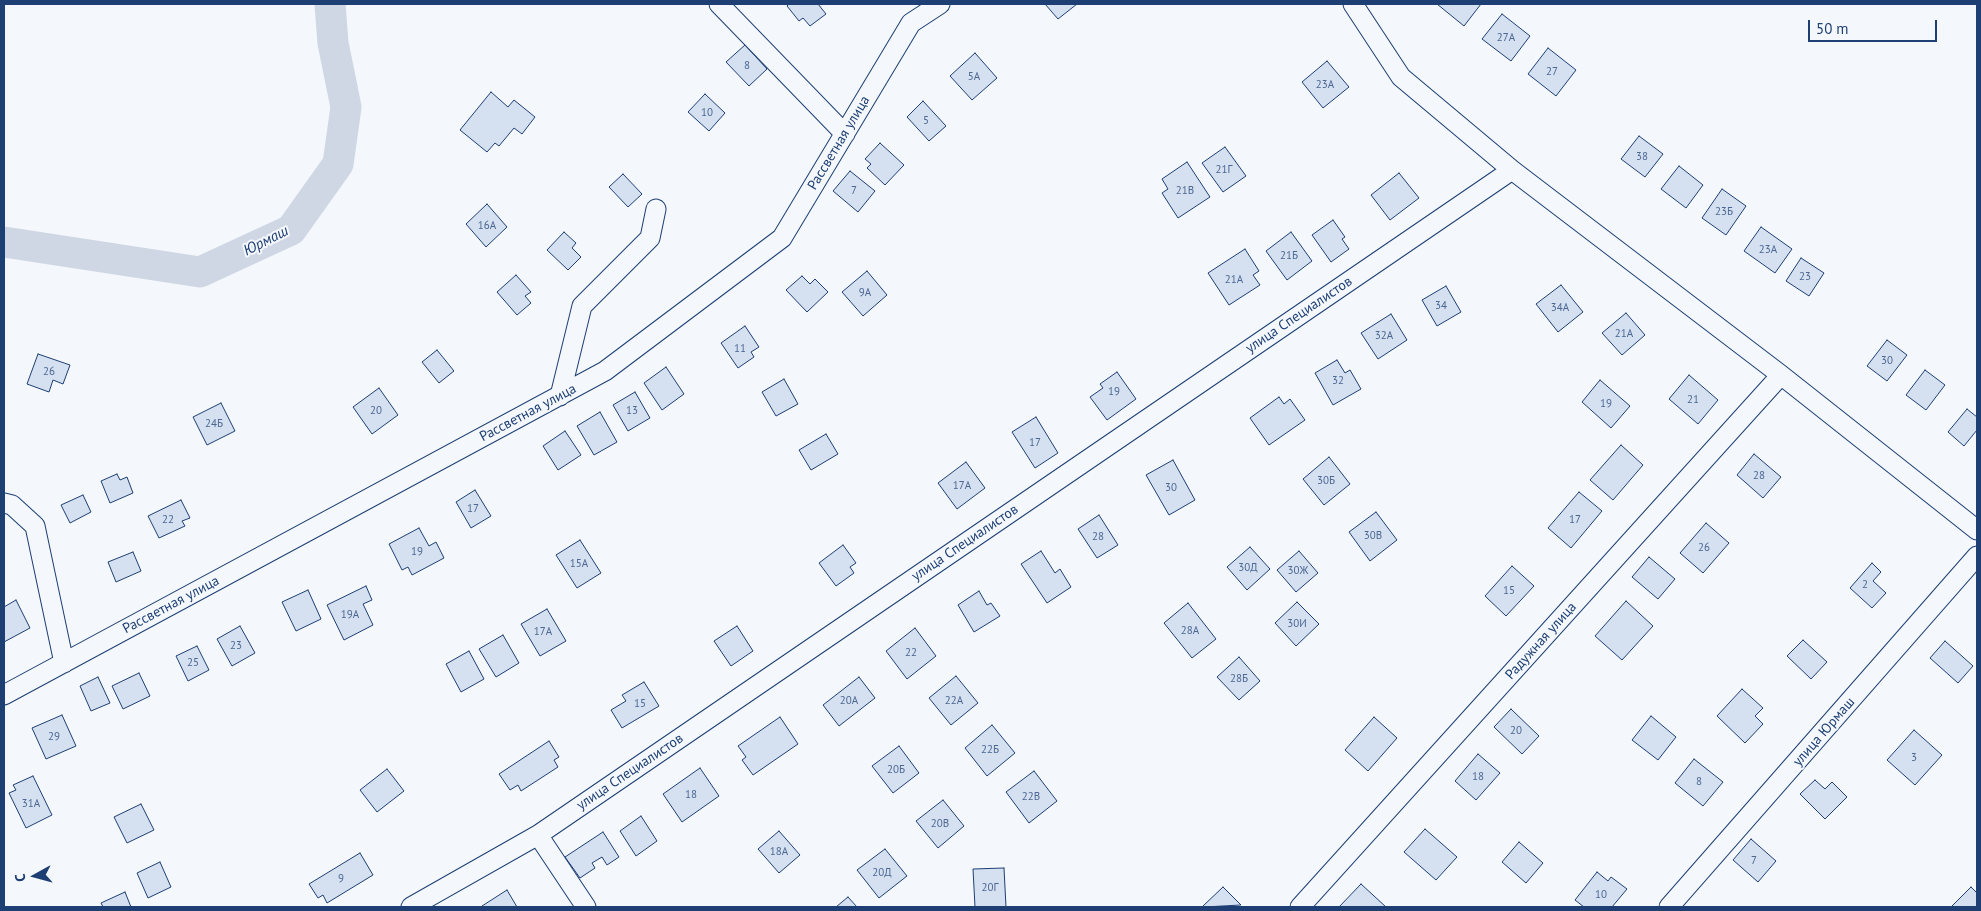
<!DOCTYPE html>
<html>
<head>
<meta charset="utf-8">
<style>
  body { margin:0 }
  #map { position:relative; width:1981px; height:911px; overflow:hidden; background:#f4f7fb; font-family:"PT Sans",sans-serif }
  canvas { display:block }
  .frame { position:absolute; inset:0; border:5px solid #1d3f73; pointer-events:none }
  .north { position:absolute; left:10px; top:851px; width:50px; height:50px; -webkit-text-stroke:4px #f4f7fb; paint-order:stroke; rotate:263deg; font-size:14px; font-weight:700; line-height:20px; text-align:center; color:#1d3f73 }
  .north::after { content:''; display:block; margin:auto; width:18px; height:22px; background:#1d3f73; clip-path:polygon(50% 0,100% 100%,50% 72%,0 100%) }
  .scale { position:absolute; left:1808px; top:20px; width:129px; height:22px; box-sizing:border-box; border:2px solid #1d3f73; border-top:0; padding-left:6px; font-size:15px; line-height:18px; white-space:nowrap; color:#1d3f73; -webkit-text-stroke:4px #f4f7fb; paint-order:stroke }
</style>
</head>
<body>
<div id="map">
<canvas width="1981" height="911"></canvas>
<div class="frame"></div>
<div class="north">С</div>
<div class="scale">50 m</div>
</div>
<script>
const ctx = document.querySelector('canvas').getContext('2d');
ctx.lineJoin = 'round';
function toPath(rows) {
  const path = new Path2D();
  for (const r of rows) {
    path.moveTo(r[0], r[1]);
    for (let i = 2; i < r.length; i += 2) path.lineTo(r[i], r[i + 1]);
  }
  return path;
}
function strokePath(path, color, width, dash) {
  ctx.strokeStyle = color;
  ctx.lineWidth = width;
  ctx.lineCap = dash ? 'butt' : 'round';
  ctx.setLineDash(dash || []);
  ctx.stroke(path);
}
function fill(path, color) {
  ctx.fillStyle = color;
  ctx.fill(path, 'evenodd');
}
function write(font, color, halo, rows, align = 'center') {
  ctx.font = font + ' "PT Sans",sans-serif';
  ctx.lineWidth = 4;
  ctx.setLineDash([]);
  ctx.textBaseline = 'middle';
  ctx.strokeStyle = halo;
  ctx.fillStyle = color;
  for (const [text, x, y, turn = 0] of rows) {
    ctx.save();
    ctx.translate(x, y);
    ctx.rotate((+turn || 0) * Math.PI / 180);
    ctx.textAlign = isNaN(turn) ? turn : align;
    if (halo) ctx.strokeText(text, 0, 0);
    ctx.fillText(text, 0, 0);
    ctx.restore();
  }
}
const river = toPath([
  [4,242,200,272,291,230,338,164,346,107,333,43,330,4]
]);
const building = toPath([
  [789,4,818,4,826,14,810,26,803,18,799,21,787,6,789,4],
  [1045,4,1077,4,1058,19,1045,4],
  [1437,4,1481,4,1464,26,1437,4],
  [1502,14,1530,36,1511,61,1482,39,1502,14],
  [745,45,767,69,749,86,726,62,745,45],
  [1548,48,1576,70,1556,96,1528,74,1548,48],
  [975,53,997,78,972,100,950,76,975,53],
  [1327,61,1349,87,1323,108,1302,82,1327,61],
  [491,92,508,107,514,100,535,117,522,134,514,128,499,146,495,143,487,152,460,130,491,92],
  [705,94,725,113,709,131,688,112,705,94],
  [923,101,946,126,929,141,907,117,923,101],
  [1639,136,1663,154,1645,177,1621,159,1639,136],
  [880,143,904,165,885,185,867,168,871,164,865,159,880,143],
  [1225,147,1246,176,1223,192,1202,163,1225,147],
  [1187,162,1210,197,1178,218,1162,193,1168,189,1162,179,1187,162],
  [1679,166,1703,185,1686,208,1661,189,1679,166],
  [850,171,875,191,858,212,833,191,850,171],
  [1399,173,1419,198,1390,220,1371,195,1399,173],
  [623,174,642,194,628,207,609,187,623,174],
  [1722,189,1746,206,1726,235,1702,218,1722,189],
  [487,204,507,227,486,247,466,224,487,204],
  [1333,220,1345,237,1342,239,1349,249,1331,262,1312,235,1333,220],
  [1761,227,1792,249,1775,273,1744,251,1761,227],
  [564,232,576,243,572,248,581,257,568,270,547,250,564,232],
  [1291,232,1312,261,1287,280,1266,251,1291,232],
  [1245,249,1259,271,1253,275,1260,285,1229,305,1208,273,1245,249],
  [1801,258,1824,273,1809,296,1786,281,1801,258],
  [867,271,887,295,863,316,842,292,867,271],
  [516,275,531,292,525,296,531,303,517,315,497,292,516,275],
  [802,276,810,284,815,279,828,292,807,312,786,290,802,276],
  [1561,285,1583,312,1558,332,1536,304,1561,285],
  [1446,286,1461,312,1437,326,1422,300,1446,286],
  [1626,313,1645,335,1622,355,1602,333,1626,313],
  [1391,314,1407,340,1378,359,1361,333,1391,314],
  [745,326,759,347,751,352,754,357,738,368,721,343,745,326],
  [1887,340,1907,355,1887,381,1867,366,1887,340],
  [437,350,454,371,439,383,422,362,437,350],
  [38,354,70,365,63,384,53,380,49,392,27,384,38,354],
  [1337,360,1345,373,1350,370,1361,389,1333,405,1315,373,1337,360],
  [666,367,684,394,662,410,644,383,666,367],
  [1925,370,1945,385,1926,410,1906,395,1925,370],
  [1117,372,1136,399,1107,420,1090,397,1103,388,1100,384,1117,372],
  [1689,375,1718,400,1698,424,1669,399,1689,375],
  [784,379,798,404,776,416,762,392,784,379],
  [1600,380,1630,406,1611,428,1582,402,1600,380],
  [379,388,398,415,372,434,353,407,379,388],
  [635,392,650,418,628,431,613,405,635,392],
  [1279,397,1284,404,1290,399,1305,420,1269,445,1250,418,1279,397],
  [221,403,235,431,207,445,193,417,221,403],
  [1967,409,1977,417,1977,430,1964,446,1948,432,1967,409],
  [600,412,617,442,594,455,577,426,600,412],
  [1036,417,1058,453,1035,468,1012,432,1036,417],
  [565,431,581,455,558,470,543,446,565,431],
  [826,434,838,454,811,470,799,450,826,434],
  [1621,445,1643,465,1613,500,1590,480,1621,445],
  [1754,454,1781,477,1763,498,1737,475,1754,454],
  [1329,457,1350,484,1324,505,1303,479,1329,457],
  [1173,460,1195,500,1169,515,1146,475,1173,460],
  [966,462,985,488,957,509,938,483,966,462],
  [117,474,120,480,127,477,133,493,110,503,101,481,117,474],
  [475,490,491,516,471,528,456,502,475,490],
  [1579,492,1602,511,1571,548,1548,528,1579,492],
  [83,495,91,512,70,523,61,505,83,495],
  [181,500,190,518,182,521,185,526,159,538,148,516,181,500],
  [1376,512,1397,540,1370,561,1349,532,1376,512],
  [1099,515,1118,545,1097,558,1078,529,1099,515],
  [1706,523,1729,543,1703,573,1680,553,1706,523],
  [419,528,429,546,436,542,444,558,412,575,408,567,402,570,389,544,419,528],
  [580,540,601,573,577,588,556,555,580,540],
  [843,545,856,563,850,567,854,573,836,586,819,563,843,545],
  [1250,547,1270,569,1247,590,1227,567,1250,547],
  [1041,551,1055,573,1060,569,1071,587,1047,603,1021,564,1041,551],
  [1299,551,1318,573,1296,592,1277,570,1299,551],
  [133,552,141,571,116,582,108,562,133,552],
  [1649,557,1675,579,1658,599,1632,577,1649,557],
  [1872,563,1881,572,1873,581,1886,593,1872,608,1850,588,1872,563],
  [1512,566,1534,586,1506,616,1485,596,1512,566],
  [366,586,372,600,363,604,373,625,344,640,327,605,366,586],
  [308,590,321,619,296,631,282,602,308,590],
  [979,591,987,605,991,603,1000,616,974,632,958,605,979,591],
  [16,600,30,628,4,642,4,607,16,600],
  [1626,601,1653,626,1622,660,1595,636,1626,601],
  [1297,602,1319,624,1296,646,1275,623,1297,602],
  [1188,603,1216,639,1192,658,1164,623,1188,603],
  [547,609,566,641,540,656,521,624,547,609],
  [240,626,255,653,232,666,217,639,240,626],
  [737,626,753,651,731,666,714,641,737,626],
  [915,628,936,656,907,679,886,651,915,628],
  [503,635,519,663,496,677,479,649,503,635],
  [1803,640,1827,662,1811,679,1787,656,1803,640],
  [1945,641,1973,666,1958,683,1930,658,1945,641],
  [197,646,209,670,188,681,176,656,197,646],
  [469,651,484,679,461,692,446,664,469,651],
  [1239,657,1260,681,1239,700,1217,677,1239,657],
  [139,673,150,696,123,709,112,686,139,673],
  [956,676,978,703,951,725,929,698,956,676],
  [98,677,110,703,91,711,80,686,98,677],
  [859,677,875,698,839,726,823,705,859,677],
  [644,682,659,706,622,728,611,710,626,701,622,695,644,682],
  [1742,689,1763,708,1755,716,1763,724,1745,743,1717,716,1742,689],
  [1511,709,1539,736,1522,754,1494,727,1511,709],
  [62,715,76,746,46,759,32,728,62,715],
  [1651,716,1676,737,1658,760,1632,740,1651,716],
  [780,717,798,744,753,775,742,760,746,757,738,746,780,717],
  [1374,717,1397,738,1368,771,1345,750,1374,717],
  [992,725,1015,753,987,776,965,748,992,725],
  [1914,730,1942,755,1915,785,1887,760,1914,730],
  [549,741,559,757,554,760,558,767,521,791,518,785,510,790,499,774,549,741],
  [899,746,919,773,893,793,872,766,899,746],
  [1478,754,1500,773,1476,800,1455,781,1478,754],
  [1694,759,1723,782,1703,806,1675,783,1694,759],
  [700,768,719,796,682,822,663,794,700,768],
  [387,769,404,791,377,812,360,790,387,769],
  [1034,771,1057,801,1029,823,1006,792,1034,771],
  [33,776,52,815,26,828,9,793,16,790,13,785,33,776],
  [1815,780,1825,789,1832,782,1847,797,1825,819,1800,794,1815,780],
  [943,800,964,826,938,848,916,821,943,800],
  [141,804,154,830,127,843,114,817,141,804],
  [641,816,657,841,636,856,620,831,641,816],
  [1425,829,1457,857,1436,880,1404,852,1425,829],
  [779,831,800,855,779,873,758,849,779,831],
  [603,832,619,857,607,865,602,857,592,863,595,868,580,878,565,857,603,832],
  [1751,839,1776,861,1758,882,1733,860,1751,839],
  [1519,842,1543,863,1526,883,1502,862,1519,842],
  [885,849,907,876,879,898,857,870,885,849],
  [360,853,373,875,327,903,323,895,318,898,309,884,360,853],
  [160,862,171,887,148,898,137,873,160,862],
  [1004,868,1006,907,975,907,973,869,1004,868],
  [1597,872,1608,881,1611,877,1627,889,1612,907,1584,907,1575,900,1597,872],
  [1361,884,1386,907,1339,907,1361,884],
  [1223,887,1241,905,1204,907,1203,906,1223,887],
  [1971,887,1977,893,1977,907,1951,907,1971,887],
  [507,890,517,907,483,907,482,906,507,890],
  [125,892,131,907,103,907,101,903,125,892],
  [848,897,857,907,836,907,848,897]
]);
const minor = toPath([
  [719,4,845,134],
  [1353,4,1401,77,1512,170,1781,375,1977,530],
  [560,396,582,306,650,238,656,209],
  [4,503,12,505,35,526,64,663],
  [4,695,605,371,782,238,911,23,940,4],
  [538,835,586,907],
  [411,907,538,835,1512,170],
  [1300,907,1781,375],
  [1669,907,1977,556]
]);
const numberNames = [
  ["27А",1506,38],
  ["8",747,66],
  ["27",1552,72],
  ["5А",974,77],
  ["23А",1325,85],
  ["10",707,113],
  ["5",926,121],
  ["38",1642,157],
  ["21Г",1224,170],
  ["7",854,191],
  ["21В",1185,191],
  ["23Б",1724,212],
  ["16А",487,226],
  ["23А",1768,250],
  ["21Б",1289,256],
  ["23",1805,277],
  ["21А",1234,280],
  ["9А",865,293],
  ["34",1441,306],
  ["34А",1560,308],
  ["21А",1624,334],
  ["32А",1384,336],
  ["11",740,349],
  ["30",1887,361],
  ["26",49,372],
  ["32",1338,381],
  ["19",1114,392],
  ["21",1693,400],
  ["19",1606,404],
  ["20",376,411],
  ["13",632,411],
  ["24Б",214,424],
  ["17",1035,443],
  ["28",1759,476],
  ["30Б",1326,481],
  ["17А",962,486],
  ["30",1171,488],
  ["17",473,509],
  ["22",168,520],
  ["17",1575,520],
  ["30В",1373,536],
  ["28",1098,537],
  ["26",1704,548],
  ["19",417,552],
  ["15А",579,564],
  ["30Д",1248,568],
  ["30Ж",1298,571],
  ["2",1865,585],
  ["15",1509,591],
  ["19А",350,615],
  ["30И",1297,624],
  ["28А",1190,631],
  ["17А",543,632],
  ["23",236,646],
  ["22",911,653],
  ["25",193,663],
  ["28Б",1239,679],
  ["20А",849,701],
  ["22А",954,701],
  ["15",640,704],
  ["20",1516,731],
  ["29",54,737],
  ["22Б",990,750],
  ["3",1914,758],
  ["20Б",896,770],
  ["18",1478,777],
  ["8",1699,782],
  ["18",691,795],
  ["22В",1031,797],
  ["31А",31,804],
  ["20В",940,824],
  ["18А",779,852],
  ["7",1754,861],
  ["20Д",882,873],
  ["9",341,879],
  ["20Г",990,888],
  ["10",1601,895]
];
const streetNames = [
  ["Рассветная улица",839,143,-59],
  ["улица Специалистов",1299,315,-34],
  ["Рассветная улица",528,413,-28],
  ["улица Специалистов",965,543,-34],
  ["Рассветная улица",171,605,-28],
  ["Радужная улица",1541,641,-48],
  ["улица Юрмаш",1824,732,-49],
  ["улица Специалистов",630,772,-34]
];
const waterNames = [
  ["Юрмаш",266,241,-27]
];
strokePath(river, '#cfd7e4', 31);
fill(building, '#d5e0f0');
strokePath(building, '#1d3f73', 1);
strokePath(minor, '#1d3f73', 21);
strokePath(minor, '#f4f7fb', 19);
write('11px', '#4b6792', null, numberNames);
write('14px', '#1d3f73', '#f4f7fb', streetNames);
write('italic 15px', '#1d3f73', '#f4f7fb', waterNames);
</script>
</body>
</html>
